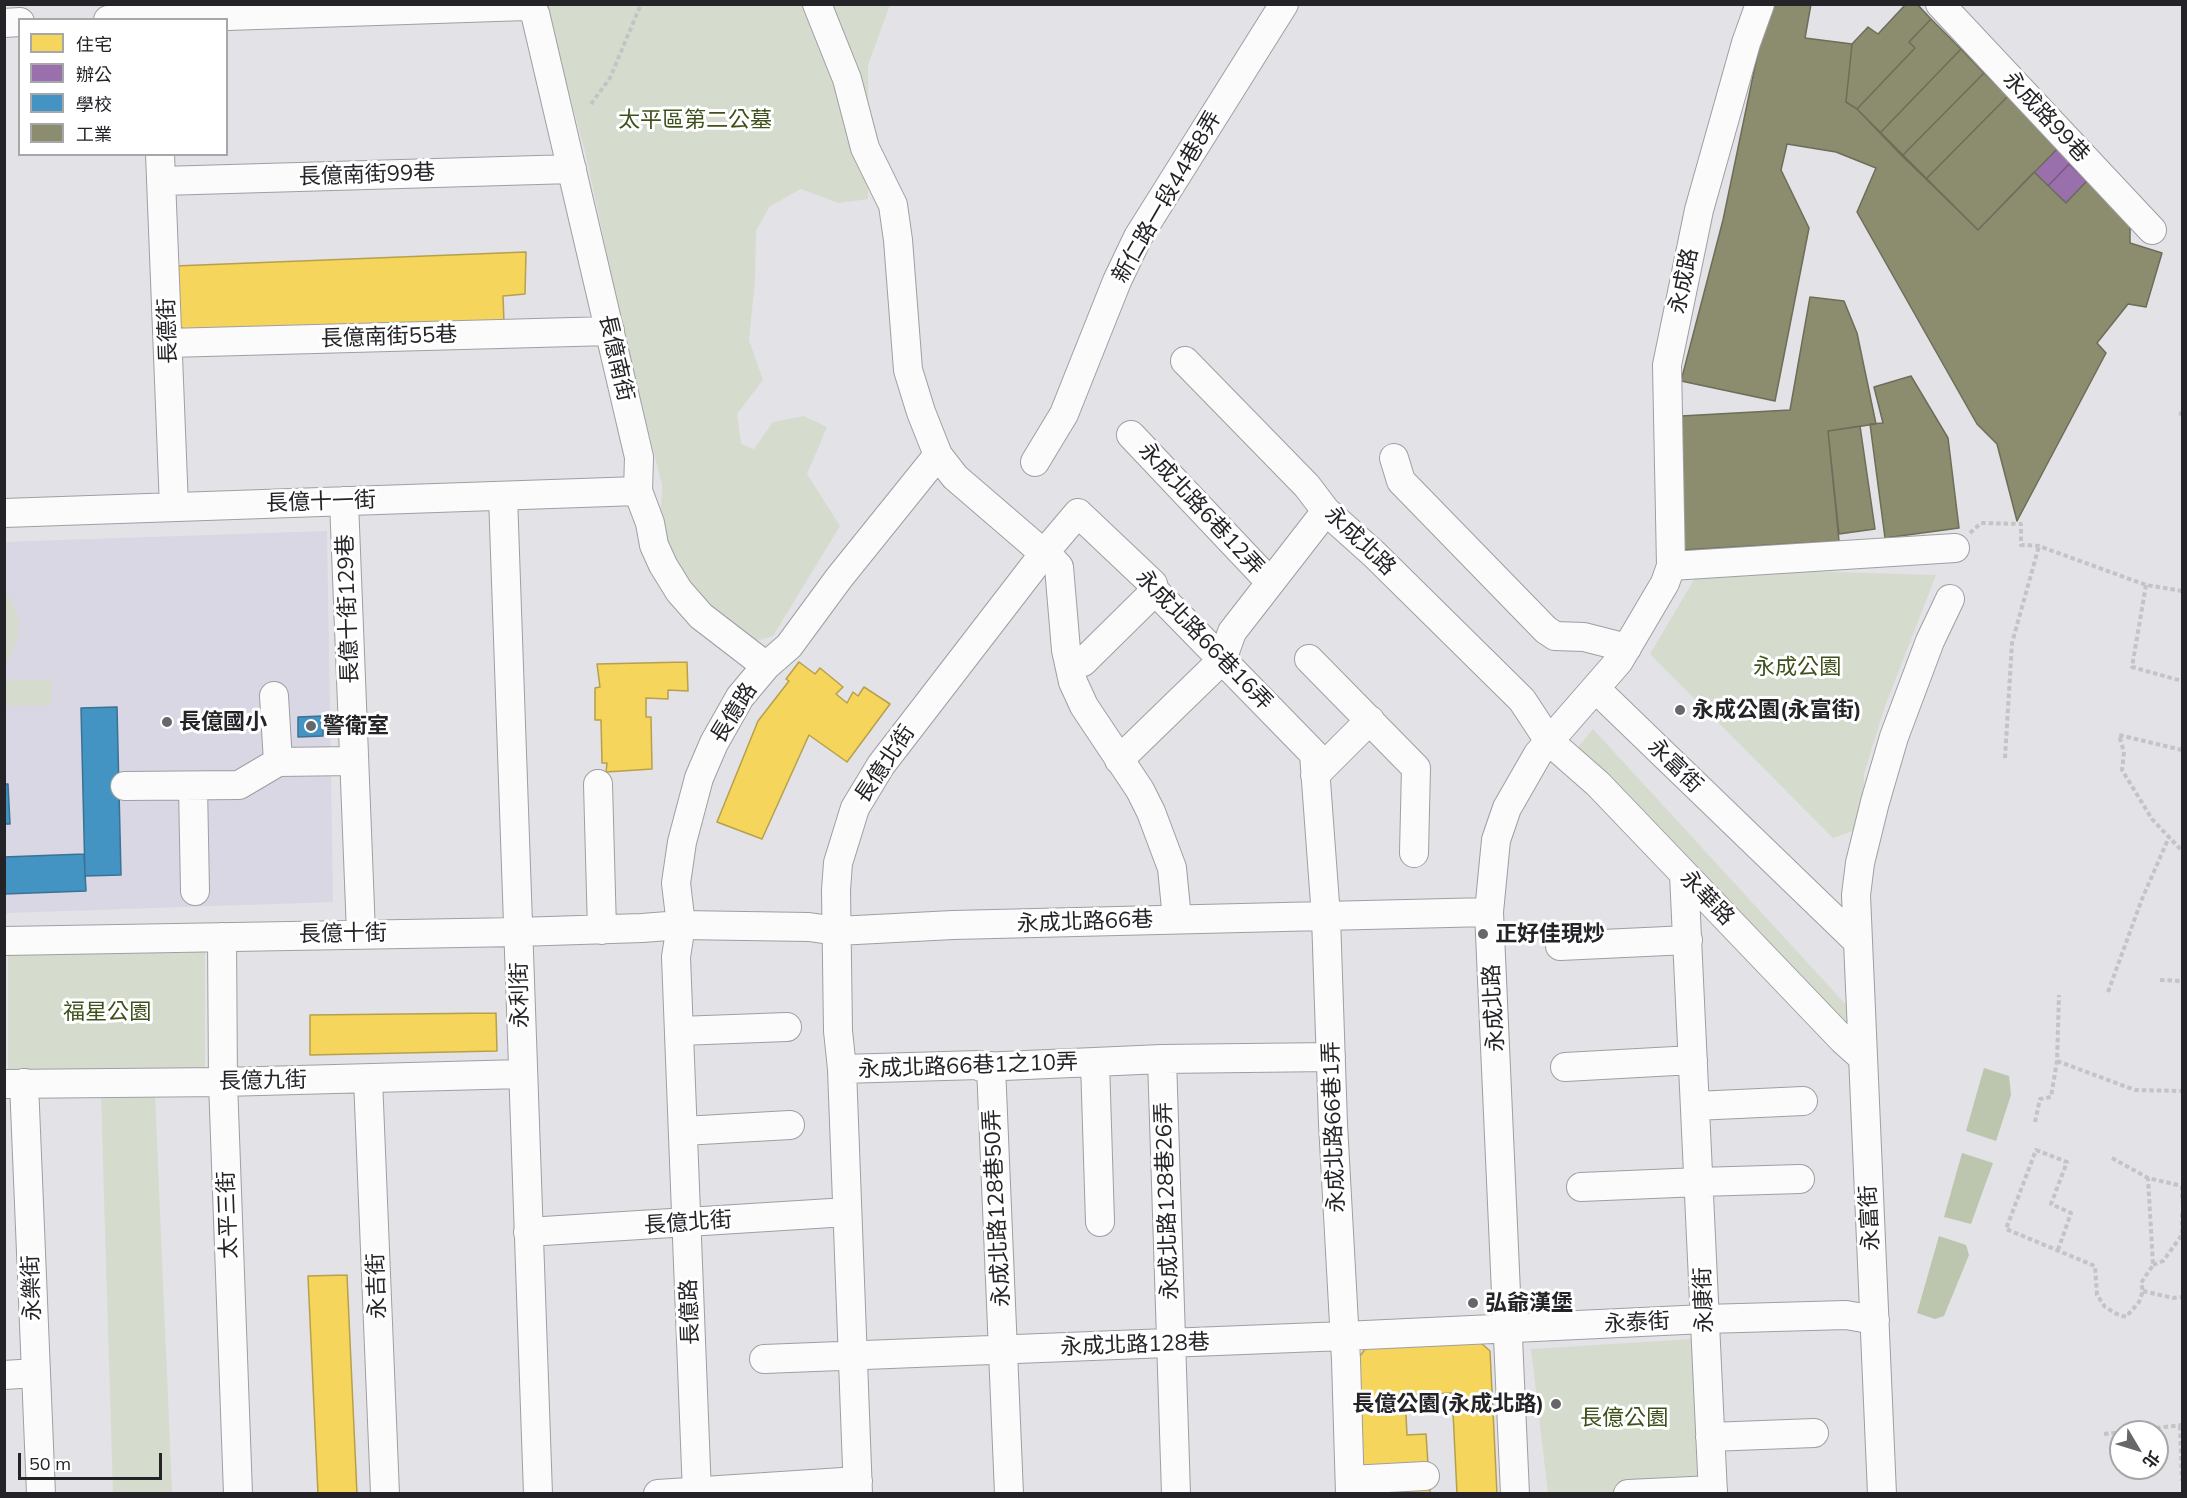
<!DOCTYPE html>
<html>
<head>
<meta charset="utf-8">
<style>
  body { margin:0 }
  #map { position:relative; width:2187px; height:1498px; overflow:hidden; background:#e2e2e7; font-family:Mulish,"Noto Sans TC",sans-serif }
  canvas { display:block }
  .frame { position:absolute; inset:0; border:6px solid #242428; pointer-events:none }
  .legend { position:absolute; left:18px; top:18px; width:210px; height:138px; box-sizing:border-box; background:#fff; border:2px solid #a7a7a9; margin:0; padding:8px 10px; list-style:none; font-size:18px; color:#242428 }
  .legend li { display:flex; align-items:center; gap:12px; height:30px }
  .legend b { width:30px; border:2px solid #a7a7a9 }
  .north { position:absolute; left:2109px; top:1420px; width:60px; height:60px; box-sizing:border-box; background:#fff; border:2px solid #a7a7a9; border-radius:50%; rotate:128deg; font-size:16px; font-weight:700; line-height:24px; text-align:center; color:#242428 }
  .north::after { content:''; display:block; margin:auto; width:21px; height:27px; background:#66666b; clip-path:polygon(50% 0,100% 100%,50% 72%,0 100%) }
  .scale { position:absolute; left:18px; top:1453px; width:144px; height:27px; box-sizing:border-box; border:3px solid #242428; border-top:0; padding-left:8px; font-size:18px; line-height:21px; white-space:nowrap; color:#242428; -webkit-text-stroke:4px #fff; paint-order:stroke }
</style>
</head>
<body>
<div id="map">
<canvas width="2187" height="1498"></canvas>
<div class="frame"></div>
<ul class="legend">
<li><b style="height:16px;background:#f6d55c"></b>住宅</li>
<li><b style="height:16px;background:#9970ab"></b>辦公</li>
<li><b style="height:16px;background:#4393c3"></b>學校</li>
<li><b style="height:16px;background:#8c8c6e"></b>工業</li>
</ul>
<div class="north">北</div>
<div class="scale">50 m</div>
</div>
<script>
const ctx = document.querySelector('canvas').getContext('2d');
ctx.lineJoin = 'round';
function fill(path, color) {
  ctx.fillStyle = color;
  ctx.fill(path, 'evenodd');
}
function toPath(rows) {
  const path = new Path2D();
  for (const r of rows) {
    path.moveTo(r[0], r[1]);
    for (let i = 2; i < r.length; i += 2) path.lineTo(r[i], r[i + 1]);
  }
  return path;
}
function strokePath(path, color, width, dash) {
  ctx.strokeStyle = color;
  ctx.lineWidth = width;
  ctx.lineCap = dash ? 'butt' : 'round';
  ctx.setLineDash(dash || []);
  ctx.stroke(path);
}
function write(font, color, halo, rows, align = 'center') {
  ctx.font = font + ' Mulish,"Noto Sans TC",sans-serif';
  ctx.lineWidth = 6;
  ctx.setLineDash([]);
  ctx.textBaseline = 'middle';
  ctx.strokeStyle = halo;
  ctx.fillStyle = color;
  for (const [text, x, y, turn = 0] of rows) {
    ctx.save();
    ctx.translate(x, y);
    ctx.rotate((+turn || 0) * Math.PI / 180);
    ctx.textAlign = isNaN(turn) ? turn : align;
    if (halo) ctx.strokeText(text, 0, 0);
    ctx.fillText(text, 0, 0);
    ctx.restore();
  }
}
const built = toPath([
  [327,531,333,902,5,913,4,542]
]);
const green = toPath([
  [546,5,890,5,868,65,868,199,838,203,801,189,769,207,756,231,755,280,749,340,763,380,737,414,741,444,754,449,773,422,804,416,827,427,807,474,840,526,773,636,752,642,712,612,675,571,660,539,662,485,622,324,586,156],
  [1701,568,1936,575,1884,709,1864,774,1864,827,1833,838,1650,654],
  [5,591,12,601,18,616,19,631,15,646,5,666],
  [52,679,51,706,5,706,5,681],
  [1593,729,1849,1008,1850,1038,1572,755],
  [205,951,205,1073,8,1074,8,952],
  [155,1094,172,1493,113,1493,101,1097],
  [1694,1339,1705,1487,1648,1494,1548,1493,1531,1349]
]);
const water = toPath([
  [1984,1068,2009,1076,2011,1095,1996,1141,1966,1131],
  [1962,1153,1993,1163,1971,1224,1944,1217],
  [1939,1236,1966,1245,1969,1255,1944,1316,1935,1319,1917,1313]
]);
const homes = toPath([
  [526,252,525,294,503,296,504,323,190,333,176,324,175,266,526,252],
  [687,662,688,691,668,690,668,699,646,698,646,717,651,717,652,769,606,772,607,763,602,763,601,720,595,720,595,688,600,687,597,664,687,662],
  [799,662,815,674,820,668,843,687,836,694,847,703,853,692,858,696,864,687,890,704,847,762,809,735,762,839,717,822,758,721,789,681,786,679,799,662],
  [496,1013,497,1051,310,1055,310,1015,496,1013],
  [347,1275,357,1494,318,1494,308,1276,347,1275],
  [1480,1342,1490,1351,1493,1411,1453,1412,1452,1393,1405,1395,1407,1435,1426,1434,1428,1464,1362,1467,1357,1360,1366,1348,1480,1342],
  [1493,1411,1497,1494,1457,1494,1453,1412,1493,1411],
  [1430,1485,1430,1494,1362,1494,1430,1485]
]);
const offices = toPath([
  [2059,147,2073,160,2048,186,2034,172,2059,147],
  [2069,164,2087,181,2066,203,2048,186,2069,164]
]);
const schools = toPath([
  [117,707,121,875,85,876,81,708,117,707],
  [323,716,323,736,298,737,298,717,323,716],
  [4,784,8,784,10,824,4,824,4,784],
  [84,854,86,891,4,894,4,857,84,854]
]);
const industry = toPath([
  [1768,4,1811,4,1805,38,1852,44,1846,102,1857,109,1978,230,2034,172,2066,203,2087,181,2130,224,2130,243,2162,253,2146,307,2128,304,2097,343,2106,353,2017,521,1997,444,1977,424,1857,212,1876,168,1836,152,1787,144,1781,170,1809,228,1775,401,1681,381,1723,220,1768,4],
  [1906,4,1917,4,1931,19,1909,42,1915,48,1857,109,1846,102,1852,44,1868,27,1878,34,1906,4],
  [1931,19,1961,49,1880,133,1857,109,1915,48,1909,42,1931,19],
  [1961,49,1984,73,1902,156,1880,133,1961,49],
  [1984,73,2008,96,1926,179,1902,156,1984,73],
  [2008,96,2059,147,1978,230,1926,179,2008,96],
  [1810,297,1844,301,1857,333,1876,424,1828,431,1839,541,1683,550,1681,416,1790,410,1810,297],
  [1911,376,1948,438,1959,528,1885,538,1870,424,1883,423,1874,387,1911,376],
  [1860,426,1875,529,1839,534,1828,431,1860,426]
]);
const path = toPath([
  [591,104,610,78,641,4],
  [2179,413,2182,414],
  [1970,533,1981,523,2021,524,2021,545,2039,546,2146,585,2182,591],
  [2146,585,2132,667,2182,681],
  [2182,750,2119,735,2124,752,2122,770,2152,819,2182,851],
  [2005,758,2012,643,2039,546],
  [2160,980,2182,981],
  [2108,992,2142,899,2169,837],
  [2057,1061,2135,1090,2182,1091],
  [2035,1122,2040,1099,2051,1097,2057,1061,2059,995],
  [2112,1158,2148,1178,2182,1186],
  [2182,1186,2182,1202],
  [2058,1250,2071,1213,2051,1204,2067,1162,2036,1150,2006,1229,2095,1266,2097,1295,2105,1307,2117,1314,2126,1317,2139,1302,2143,1291,2141,1283,2153,1265,2148,1178],
  [2153,1265,2163,1261,2182,1235,2182,1211],
  [2143,1291,2173,1298,2182,1297],
  [2180,1426,2182,1481],
  [2104,1434,2182,1425]
]);
const minor = toPath([
  [817,4,847,79,865,148,893,205,898,240,908,370,921,412,938,455,955,477,1034,545,1045,552,1059,567,1066,650,1073,682,1084,706,1140,790,1151,812,1172,868,1177,919],
  [1940,4,2152,230],
  [108,20,526,6,535,13,639,457,638,491,650,523,654,545,663,565,679,591,701,616,766,666],
  [4,23,20,22],
  [160,154,174,507],
  [162,181,572,169],
  [168,343,610,331],
  [1185,361,1307,486,1326,511,1374,554,1522,700,1549,741,1598,784,1843,1040,1862,1057],
  [1131,435,1270,582],
  [1394,458,1401,481,1546,630,1555,636,1584,637,1627,648],
  [1035,462,1064,414,1117,281,1138,237,1284,4],
  [503,496,538,1494],
  [344,501,361,933],
  [4,513,638,491],
  [1671,566,1955,548],
  [1309,659,1416,768,1414,853],
  [1083,662,1155,591],
  [1596,689,1858,942],
  [274,696,278,762],
  [1119,760,1222,660,1232,632,1326,511],
  [1315,775,1370,720],
  [598,784,602,930],
  [125,786,239,785,278,762,354,761],
  [193,786,195,891],
  [1684,874,1713,1494],
  [222,937,223,1082,238,1494],
  [4,941,518,932,642,928,681,925,809,927,837,931,953,925,1489,912],
  [1560,946,1688,940],
  [679,1031,787,1027],
  [1162,1059,1176,1494],
  [1095,1062,1100,1222],
  [991,1066,1009,1494],
  [1565,1067,1693,1060],
  [842,1069,979,1065,981,1067,1162,1059,1331,1057],
  [368,1079,385,1494],
  [24,1083,41,1494],
  [4,1084,223,1082,522,1074],
  [1695,1106,1803,1101],
  [683,1131,790,1125],
  [1581,1187,1699,1182,1800,1179],
  [528,1232,847,1212],
  [764,1359,1344,1336,1705,1319,1846,1315,1875,1320],
  [4,1375,36,1373],
  [1710,1437,1814,1433],
  [1350,1480,1425,1476],
  [658,1494,858,1481],
  [697,1494,676,957,681,925,676,883,682,842,699,778,714,743,740,697,766,666,789,646,839,578,938,455],
  [858,1494,842,1069,838,1031,836,890,838,863,855,808,881,765,1045,552,1078,513,1153,584,1155,591,1314,754,1326,917,1333,1124,1346,1360,1350,1494],
  [1515,1494,1489,912,1496,840,1507,808,1538,754,1619,661,1665,583,1671,566,1667,365,1699,210,1746,43,1760,4],
  [1628,1494,1713,1490],
  [1882,1494,1856,895,1860,863,1875,802,1894,737,1930,641,1950,599]
]);
const markers = [
  [1680,710,6,"#66666b"],
  [167,722,6,"#66666b"],
  [311,726,6,"#66666b"],
  [1483,934,6,"#66666b"],
  [1473,1303,6,"#66666b"],
  [1556,1404,6,"#66666b"]
];
const streetNames = [
  ["永成路99巷",2046,117,47],
  ["長億南街99巷",367,175,-2],
  ["新仁路一段44巷8弄",1167,197,-60],
  ["永成路",1684,281,-78],
  ["長德街",168,331,-92],
  ["長億南街55巷",389,337,-2],
  ["長億南街",616,358,77],
  ["長億十一街",321,502,-2],
  ["永成北路6巷12弄",1201,509,47],
  ["永成北路",1360,541,44],
  ["長億十街129巷",348,609,-92],
  ["永成北路66巷16弄",1204,640,46],
  ["長億路",734,713,-58],
  ["長億北街",885,764,-56],
  ["永富街",1675,766,44],
  ["永華路",1707,898,46],
  ["永成北路66巷",1085,922,-2],
  ["長億十街",343,934,-1],
  ["永利街",520,995,-91],
  ["永成北路",1494,1008,-93],
  ["永成北路66巷1之10弄",968,1066,-2],
  ["長億九街",263,1081,-1],
  ["永成北路66巷1弄",1334,1127,-92],
  ["永成北路128巷26弄",1167,1201,-92],
  ["永成北路128巷50弄",997,1208,-93],
  ["太平三街",228,1215,-92],
  ["永富街",1870,1218,-93],
  ["長億北街",688,1223,-4],
  ["永吉街",377,1286,-92],
  ["永樂街",32,1288,-92],
  ["永康街",1704,1300,-92],
  ["長億路",690,1312,-92],
  ["永泰街",1637,1323,-3],
  ["永成北路128巷",1135,1345,-2]
];
const parkNames = [
  ["太平區第二公墓",695,120],
  ["永成公園",1797,667],
  ["福星公園",107,1012],
  ["長億公園",1624,1418]
];
const poiNames = [
  ["永成公園(永富街)",1692,710],
  ["長億國小",179,722],
  ["警衛室",323,726],
  ["正好佳現炒",1495,934],
  ["弘爺漢堡",1485,1303],
  ["長億公園(永成北路)",1544,1404,"right"]
];
fill(built, '#d8d7e3');
fill(green, '#d5dcce');
fill(water, '#bcc6ae');
fill(homes, '#f6d55c');
strokePath(homes, '#b7a04c', 1.5);
fill(offices, '#9970ab');
strokePath(offices, '#765984', 1.5);
fill(schools, '#4393c3');
strokePath(schools, '#3a7294', 1.5);
fill(industry, '#8c8c6e');
strokePath(industry, '#6d6d59', 1.5);
strokePath(minor, '#9f9fa3', 30);
strokePath(path, '#c4c4c5', 4, [4.5, 3]);
strokePath(minor, '#fbfbfb', 28);
for (const [x, y, r, color] of markers) {
  const dot = new Path2D();
  dot.arc(x, y, r, 0, 2 * Math.PI);
  ctx.fillStyle = color;
  ctx.fill(dot);
  strokePath(dot, '#fff', 2);
}
write('22px', '#242428', '#fff', streetNames);
write('22px', '#3e511b', '#fff', parkNames);
write('bold 22px', '#242428', '#fff', poiNames, 'left');
</script>
</body>
</html>
